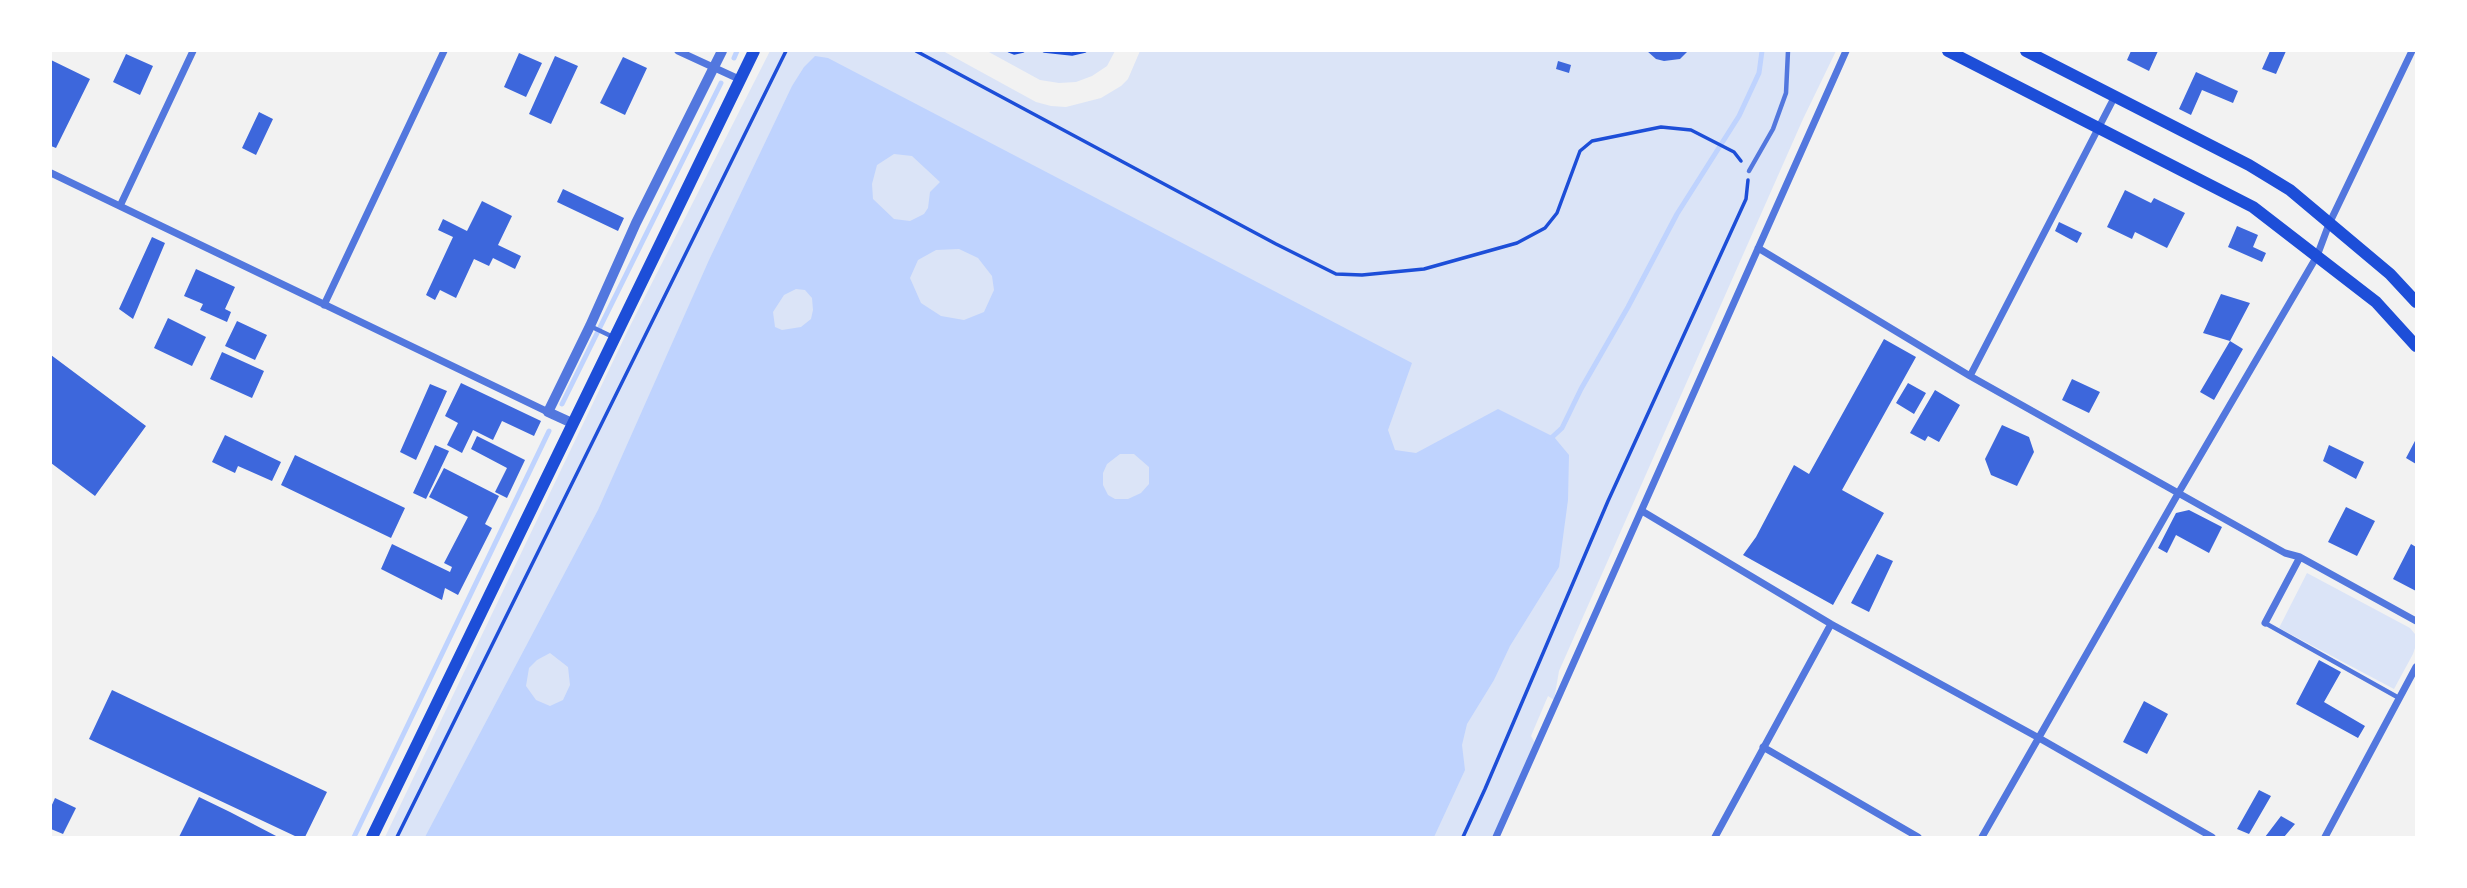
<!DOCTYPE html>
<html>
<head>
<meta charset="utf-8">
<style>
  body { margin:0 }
  #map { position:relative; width:2467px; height:888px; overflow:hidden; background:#f2f2f2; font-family:"Space Grotesk",sans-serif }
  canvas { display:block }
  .frame { position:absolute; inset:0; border:52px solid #fff; pointer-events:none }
</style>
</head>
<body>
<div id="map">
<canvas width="2467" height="888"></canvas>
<div class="frame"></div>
</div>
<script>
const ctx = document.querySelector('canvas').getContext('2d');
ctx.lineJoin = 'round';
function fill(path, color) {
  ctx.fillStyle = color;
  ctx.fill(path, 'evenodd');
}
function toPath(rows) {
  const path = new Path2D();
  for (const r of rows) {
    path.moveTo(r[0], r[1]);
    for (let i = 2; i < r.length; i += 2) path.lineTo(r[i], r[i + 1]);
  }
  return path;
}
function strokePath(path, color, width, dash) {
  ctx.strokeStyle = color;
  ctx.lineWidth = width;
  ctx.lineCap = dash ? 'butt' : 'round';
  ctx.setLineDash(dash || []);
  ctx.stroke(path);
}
const green = toPath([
  [770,51,943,51,1036,102,1051,106,1066,107,1101,98,1121,86,1128,79,1140,51,1836,51,1803,119,1567,653,1559,671,1554,700,1548,696,1531,736,1535,743,1493,837,385,837,629,328],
  [987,51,1115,51,1107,66,1092,76,1076,82,1059,83,1040,80],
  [2307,573,2410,628,2415,634,2416,645,2413,654,2394,689,2279,628]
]);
const water = toPath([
  [815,56,828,58,1412,363,1388,430,1395,450,1416,453,1498,409,1554,437,1569,455,1568,500,1559,567,1510,646,1494,680,1467,724,1462,745,1465,770,1434,837,425,837,598,510,709,260,792,86,804,67],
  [894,154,912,156,940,182,930,192,928,208,924,214,910,221,894,219,873,199,872,184,877,165],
  [959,249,978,258,992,276,994,290,984,312,964,320,941,316,921,303,910,278,918,260,936,250],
  [796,289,805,290,812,298,813,310,811,319,801,327,782,330,775,327,773,312,784,295],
  [1120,454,1134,454,1149,467,1149,484,1141,493,1128,499,1115,499,1108,495,1103,485,1103,473,1107,464],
  [550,653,568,667,570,685,563,700,550,706,536,700,526,686,529,668,537,660]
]);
const stream = toPath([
  [734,58,737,51],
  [562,404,721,83],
  [1548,441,1562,428,1581,389,1628,307,1677,214,1739,116,1759,73,1762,51],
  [354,837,549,431]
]);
const building = toPath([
  [1647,51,1688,51,1680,59,1664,61,1656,59],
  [2131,51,2158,51,2149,71,2127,60],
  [2270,51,2286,51,2276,74,2262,69],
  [519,53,542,63,526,97,504,87],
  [126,54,153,66,140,95,113,82],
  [555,56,578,66,551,124,529,114],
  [623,57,647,68,625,115,600,103],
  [51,60,90,79,56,148,51,146],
  [1558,61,1571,65,1569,73,1556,69],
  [2196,72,2238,91,2233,103,2202,90,2191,115,2179,109],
  [259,112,273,119,256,155,242,148],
  [563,189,624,218,618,231,557,202],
  [2125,190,2151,203,2154,198,2185,213,2167,248,2135,232,2132,239,2107,227],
  [482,201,512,216,498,245,521,256,515,269,493,258,489,266,474,259,456,298,440,290,435,300,426,295,453,237,438,230,443,219,467,231],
  [2059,222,2082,233,2077,243,2055,231],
  [2237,226,2258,235,2253,247,2266,253,2262,262,2228,247],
  [152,237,165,243,133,319,119,309],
  [196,269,235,287,225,309,231,312,227,322,200,310,203,304,184,296],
  [2221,294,2250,303,2230,341,2203,333],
  [168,318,206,337,192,366,154,348],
  [237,321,267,335,255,360,225,346],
  [1884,339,1916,357,1842,490,1884,513,1833,605,1743,555,1756,537,1794,465,1809,474],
  [2230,341,2243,349,2214,400,2200,392],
  [222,352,264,371,252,398,210,379],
  [51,355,146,426,95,496,51,463],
  [2072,379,2100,392,2089,413,2062,400],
  [461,383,541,421,534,436,502,421,493,440,473,430,462,453,447,445,458,423,445,416],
  [1908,383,1926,393,1914,414,1896,403],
  [430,384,447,391,416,460,400,452],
  [1935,390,1960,405,1939,442,1928,436,1925,441,1910,433],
  [2002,425,2029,437,2034,452,2017,486,1991,475,1985,459],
  [225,435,281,462,272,481,238,466,235,473,212,462],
  [477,436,525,460,507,498,495,492,507,468,471,449],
  [2416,439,2416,464,2406,458],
  [435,445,449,451,426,499,413,493],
  [2329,445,2364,462,2356,479,2323,461],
  [295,455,405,508,391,538,281,485],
  [444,468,499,496,485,524,492,528,458,595,445,588,442,600,381,569,392,544,450,572,452,567,444,563,468,517,429,497],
  [2346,507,2375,521,2357,556,2328,542],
  [2189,510,2222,527,2209,553,2176,535,2167,553,2158,548,2176,513],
  [2411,544,2416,547,2416,591,2393,579],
  [1877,554,1893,561,1869,612,1851,603],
  [2319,660,2341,672,2324,702,2365,726,2358,738,2296,704],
  [112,690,327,792,305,837,297,837,89,739],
  [2144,701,2168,714,2147,754,2123,742],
  [2259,790,2271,796,2249,834,2237,829],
  [199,797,230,812,278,837,179,837],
  [55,798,76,808,63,834,51,829,51,807],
  [2281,816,2295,824,2284,837,2265,837]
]);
const path = toPath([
  [916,51,1276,244,1336,274,1362,275,1424,269,1517,243,1545,228,1557,213,1580,151,1592,141,1661,127,1691,130,1734,152,1741,161],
  [1009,51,1014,53,1023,51],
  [1044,51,1072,54,1085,51],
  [397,837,786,51],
  [1463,837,1485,789,1608,501,1746,199,1748,180]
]);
const service = toPath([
  [1749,171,1773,129,1786,93,1788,51],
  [590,326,613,337],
  [2265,623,2399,698]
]);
const minor = toPath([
  [678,51,741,80],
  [51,173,548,412],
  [120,206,193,51],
  [1758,248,1970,376,2285,553,2300,557,2416,621],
  [324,305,444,51],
  [1970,376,2115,96],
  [1642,511,1831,624,2039,738,2212,837],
  [2265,623,2300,557],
  [1763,747,1918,837],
  [1496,837,1846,51],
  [1715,837,1831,624],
  [1982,837,2179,492,2317,256,2329,224,2412,51],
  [2325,837,2416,667]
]);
const tertiary = toPath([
  [572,423,548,412,590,326,636,223,722,51]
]);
const secondary = toPath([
  [1948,51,2253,207,2376,302,2416,346],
  [2026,51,2249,165,2290,190,2390,274,2416,302],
  [372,837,754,51]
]);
fill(green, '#dbe4f7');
fill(water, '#bfd3fe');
strokePath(stream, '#bfd3fe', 5);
fill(building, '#3d67dc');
strokePath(path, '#1d4ed8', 3.5);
strokePath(service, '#5277de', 4.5);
strokePath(minor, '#5277de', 7);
strokePath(tertiary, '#5277de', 10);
strokePath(secondary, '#1d4ed8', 12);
</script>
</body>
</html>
